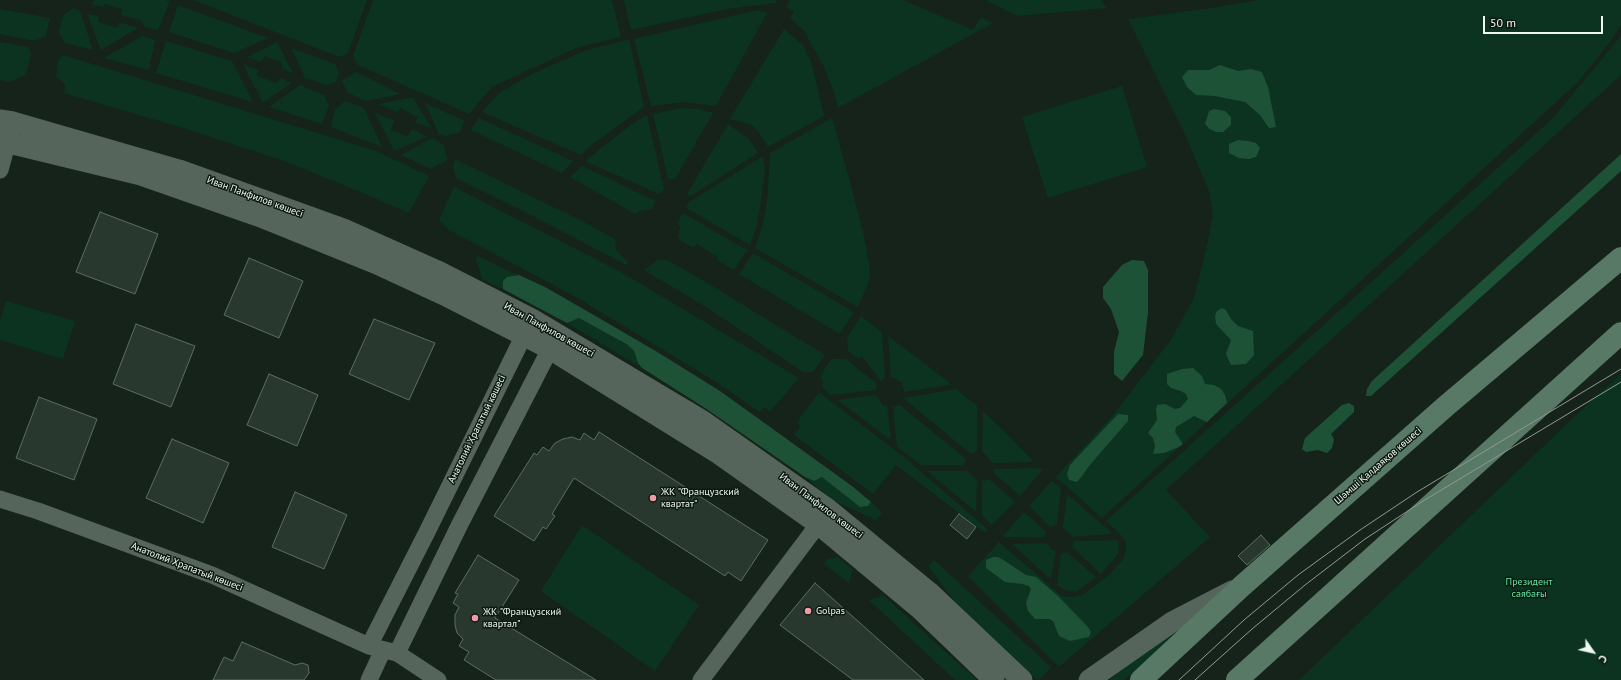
<!DOCTYPE html>
<html>
<head>
<meta charset="utf-8">
<style>
  body { margin:0 }
  #map { position:relative; width:1621px; height:680px; overflow:hidden; background:#15231b; font-family:"PT Sans",sans-serif }
  canvas { display:block }
  .north { position:absolute; left:1573px; top:632px; width:40px; height:40px; -webkit-text-stroke:3px #0c1a12; paint-order:stroke; rotate:124deg; font-size:11px; font-weight:700; line-height:16px; text-align:center; color:#eef7f1 }
  .north::after { content:''; display:block; margin:auto; width:14px; height:18px; background:#eef7f1; clip-path:polygon(50% 0,100% 100%,50% 72%,0 100%) }
  .scale { position:absolute; left:1483px; top:16px; width:120px; height:18px; box-sizing:border-box; border:2px solid #eef7f1; border-top:0; padding-left:5px; font-size:12px; line-height:14px; white-space:nowrap; color:#eef7f1; -webkit-text-stroke:3px #0c1a12; paint-order:stroke }
</style>
</head>
<body>
<div id="map">
<canvas width="1621" height="680"></canvas>
<div class="north">С</div>
<div class="scale">50 m</div>
</div>
<script>
const ctx = document.querySelector('canvas').getContext('2d');
ctx.lineJoin = 'round';
function fill(path, color) {
  ctx.fillStyle = color;
  ctx.fill(path, 'evenodd');
}
function toPath(rows) {
  const path = new Path2D();
  for (const r of rows) {
    path.moveTo(r[0], r[1]);
    for (let i = 2; i < r.length; i += 2) path.lineTo(r[i], r[i + 1]);
  }
  return path;
}
function strokePath(path, color, width, dash) {
  ctx.strokeStyle = color;
  ctx.lineWidth = width;
  ctx.lineCap = dash ? 'butt' : 'round';
  ctx.setLineDash(dash || []);
  ctx.stroke(path);
}
function write(font, color, halo, rows, align = 'center') {
  ctx.font = font + ' "PT Sans",sans-serif';
  ctx.lineWidth = 3;
  ctx.setLineDash([]);
  ctx.textBaseline = 'middle';
  ctx.strokeStyle = halo;
  ctx.fillStyle = color;
  for (const [text, x, y, turn = 0] of rows) {
    ctx.save();
    ctx.translate(x, y);
    ctx.rotate((+turn || 0) * Math.PI / 180);
    ctx.textAlign = isNaN(turn) ? turn : align;
    if (halo) ctx.strokeText(text, 0, 0);
    ctx.fillText(text, 0, 0);
    ctx.restore();
  }
}
const green = toPath([
  [95,0,165,0,170,1,158,30,145,27,140,20,121,15,122,9,105,4,103,7,90,4],
  [194,0,367,0,348,53,339,57],
  [373,0,612,0,621,37,576,48,492,87,469,114,358,65,353,56],
  [624,0,777,0,776,3,727,9,631,30],
  [790,0,903,0,973,30,981,17,993,23,838,108,835,95,823,65,804,31,790,18,794,12,786,7],
  [985,0,1101,0,1106,8,1017,16],
  [1258,0,1621,0,1621,25,1610,42,1578,82,1102,518,1056,477,1115,413,1170,341,1194,298,1206,250,1213,214,1209,191,1184,132,1128,19,1206,9],
  [178,5,268,38,234,53,169,32],
  [73,8,80,11,93,50,65,43,59,33,63,15],
  [0,9,50,18,46,36,34,41,0,34],
  [758,10,767,13,716,106,683,102,651,106,634,39],
  [87,14,99,16,98,22,117,28,119,22,138,28,101,50],
  [784,29,803,45,812,64,824,116,768,147,758,131,750,124,730,119],
  [142,36,155,40,149,70,104,58],
  [1621,36,1621,75,1166,490,1210,537,1059,667,968,576,999,542,1062,596,1074,597,1084,594,1110,574,1124,558,1126,550,1126,542,1120,534,1106,521,1552,119],
  [629,39,644,107,593,144,581,155,482,112,499,93,532,74,584,51],
  [166,41,232,61,253,102,156,73],
  [0,42,28,47,31,53,26,75,18,78,11,82,0,80],
  [277,42,293,73,282,69,282,62,265,56,261,62,247,57],
  [291,48,335,64,339,74,336,82,327,85,305,78],
  [63,55,376,151,429,176,409,213,370,196,287,162,190,130,64,93,65,86,63,82,56,77,58,61],
  [243,64,258,70,257,76,277,83,280,78,292,83,263,103],
  [356,72,401,94,366,101,348,93,342,82,345,78],
  [300,85,324,95,329,105,322,124,269,107],
  [1122,86,1147,167,1048,198,1022,117],
  [413,97,431,128,415,122,418,117,400,108,398,113,379,104],
  [345,101,364,108,382,147,331,127,335,109],
  [425,103,465,121,460,132,447,136,439,134],
  [681,108,699,109,713,113,675,179,668,179,653,114],
  [375,113,395,121,391,130,407,137,412,129,427,137,394,151],
  [647,115,664,189,659,194,585,161,633,123],
  [479,118,573,161,562,173,471,130],
  [832,118,849,178,863,232,869,264,870,276,867,286,858,307,755,248,762,228,767,202,770,153],
  [728,124,749,139,758,153,691,196,687,194],
  [432,138,444,145,447,160,431,169,401,155],
  [763,156,765,169,760,207,756,228,750,245,686,208,689,202],
  [455,159,582,221,615,239,616,250,628,262,626,265,529,214,456,178,453,166],
  [582,166,656,201,652,209,642,210,635,214,570,177],
  [454,187,619,271,799,378,770,412,764,407,760,412,716,382,576,297,449,230,439,220],
  [683,213,747,250,734,270,717,260,718,257,697,244,694,248,680,240,678,237,680,227,677,223],
  [753,253,854,312,840,334,739,274],
  [478,256,510,272,519,275,503,281,503,289,482,279,476,259],
  [658,260,667,260,704,281,825,355,813,372,803,372,706,307,644,270],
  [6,301,75,321,63,359,0,340,0,321],
  [861,316,882,332,885,378,881,381,862,356,859,359,848,351,847,338],
  [579,318,628,345,634,351,638,363,642,368,567,323],
  [888,336,949,382,949,385,904,392,902,383,896,379,891,377],
  [831,359,846,359,877,384,875,390,831,395,823,388,823,382,821,375],
  [1621,374,1621,680,1299,680,1592,400],
  [956,389,977,406,977,451,971,454,903,398],
  [819,392,904,457,988,530,985,533,896,465,873,494,794,435,800,427,797,422],
  [876,395,883,406,887,406,891,440,837,400],
  [900,405,966,459,964,465,921,465,897,447,893,407],
  [983,411,1008,435,1034,462,992,463,988,457,982,452],
  [1035,468,1043,469,1020,496,993,472,995,469],
  [927,471,968,471,972,476,977,479,976,512],
  [805,477,814,481,822,477,868,506,871,502,882,513,876,520,832,500],
  [989,479,1015,502,992,525,982,516,982,481],
  [1052,481,1061,489,1057,524,1050,527,1029,506],
  [1067,494,1110,531,1111,534,1073,537,1063,527],
  [1024,512,1046,532,1045,537,1005,537,1003,536],
  [582,525,699,605,655,671,541,591],
  [1117,540,1119,546,1118,554,1101,574,1072,547,1074,541],
  [1047,543,1051,549,1056,551,1051,580,1012,544],
  [1067,552,1096,577,1076,592,1067,591,1057,585,1061,554],
  [835,558,839,558,853,569,849,583,824,564,828,559],
  [934,560,1051,667,1039,680,1037,680,956,603,928,566],
  [883,595,977,680,955,680,870,601,871,599,876,598],
  [1195,621,1124,680,1109,680,1161,638]
]);
const forest = toPath([
  [1220,65,1238,71,1251,69,1262,72,1268,87,1276,127,1269,128,1260,115,1245,102,1215,96,1196,95,1187,87,1182,77,1188,70,1209,70],
  [1214,109,1225,111,1231,117,1231,125,1223,132,1216,132,1210,129,1205,124,1209,111],
  [1238,140,1248,141,1256,143,1260,148,1256,157,1249,159,1239,158,1229,153,1229,144],
  [1621,154,1621,171,1371,396,1366,396,1367,389,1372,381],
  [1132,260,1144,261,1148,270,1148,312,1143,355,1122,381,1114,374,1114,352,1119,332,1111,309,1103,298,1103,287,1122,265],
  [519,275,545,287,599,318,659,353,720,391,852,486,871,502,868,506,860,507,822,477,814,481,805,477,705,408,642,368,638,363,634,351,628,345,579,318,567,323,503,289,503,281,507,277],
  [1222,308,1226,310,1231,319,1238,326,1253,331,1254,355,1246,364,1231,365,1226,354,1231,340,1216,324,1215,316,1217,311],
  [1193,368,1202,376,1205,384,1214,385,1221,389,1225,395,1227,403,1207,422,1194,416,1176,427,1175,432,1183,444,1179,447,1164,453,1153,454,1155,446,1153,438,1148,433,1157,420,1156,409,1157,405,1165,404,1175,409,1180,408,1188,399,1186,394,1181,391,1171,388,1167,384,1167,374,1182,369],
  [1349,403,1354,406,1354,412,1331,434,1334,439,1332,448,1327,453,1318,450,1306,452,1302,449,1305,438,1342,405],
  [1118,414,1128,415,1128,421,1089,466,1082,476,1077,482,1069,480,1067,474,1070,465],
  [993,557,998,557,1005,561,1026,575,1036,577,1058,596,1088,627,1091,632,1089,637,1070,641,1059,636,1053,621,1049,619,1035,619,1028,611,1026,603,1031,589,1029,586,1022,584,1005,582,986,568,986,560]
]);
const building = toPath([
  [100,212,158,234,135,294,76,272,100,212],
  [249,258,303,281,279,338,224,315,249,258],
  [374,319,435,343,409,400,349,374,374,319],
  [136,324,195,346,171,407,113,384,136,324],
  [269,374,318,395,297,446,247,425,269,374],
  [39,397,97,419,74,480,16,458,39,397],
  [599,432,768,540,741,581,728,572,725,576,574,478,552,514,555,516,546,529,543,527,534,541,494,516,534,453,537,455,543,447,549,451,555,443,563,439,572,437,580,440,584,433,594,440,599,432],
  [172,439,229,463,203,523,146,498,172,439],
  [295,492,347,515,324,569,272,547,295,492],
  [959,514,976,527,967,539,950,525,959,514],
  [1261,535,1270,545,1247,565,1238,556,1261,535],
  [478,555,519,580,495,618,596,680,496,680,464,660,469,652,459,646,463,639,457,633,455,625,455,615,459,607,453,603,458,594,455,593,478,555],
  [815,583,924,680,853,680,780,625,815,583],
  [242,642,295,665,302,663,308,665,309,673,304,680,213,680,224,657,233,661,242,642]
]);
const minor = toPath([
  [0,170,11,130],
  [0,499,38,511,212,575,369,646,397,653,438,680],
  [369,646,427,532,524,335],
  [397,653,460,524,550,349],
  [369,680,383,650],
  [701,680,811,534,825,513]
]);
const tertiary = toPath([
  [0,120,13,122,179,170,346,230,440,272,532,319,703,421,828,509,929,592,1022,680],
  [0,141,141,175,261,217,377,264,444,295,550,349,716,452,818,524,920,609,994,680],
  [1089,680,1172,622,1232,591]
]);
const secondary = toPath([
  [1141,680,1242,586,1446,406,1621,258],
  [1237,680,1621,333]
]);
const tram = toPath([
  [1179,680,1244,620,1298,575,1360,530,1417,492,1621,369],
  [1195,680,1252,629,1305,585,1365,539,1423,501,1621,382]
]);
const markers = [
  [653,498,4,"#f39aaa"],
  [808,611,4,"#f39aaa"],
  [475,618,4,"#f39aaa"]
];
const streetNames = [
  ["Иван Панфилов көшесі",255,197,20],
  ["Иван Панфилов көшесі",549,330,29],
  ["Анатолий Храпатый көшесі",477,429,-64],
  ["Шәмші Қалдаяқов көшесі",1378,466,-41],
  ["Иван Панфилов көшесі",821,506,37],
  ["Анатолий Храпатый көшесі",187,567,21]
];
const poiNames = [
  ["ЖК \"Французский",661,492],
  ["квартат\"",661,504],
  ["Golpas",816,611],
  ["ЖК \"Французский",483,612],
  ["квартал\"",483,624]
];
const parkNames = [
  ["Президент",1529,582],
  ["саябағы",1529,594]
];
fill(green, '#0b3320');
fill(forest, '#1e5237');
fill(building, '#29382f');
strokePath(building, '#5c6d63', 1);
strokePath(minor, '#55655b', 17);
strokePath(tertiary, '#55655b', 21);
strokePath(secondary, '#577965', 22);
strokePath(tram, '#8f9a93', 1);
for (const [x, y, r, color] of markers) {
  const dot = new Path2D();
  dot.arc(x, y, r, 0, 2 * Math.PI);
  ctx.fillStyle = color;
  ctx.fill(dot);
  strokePath(dot, '#0c1a12', 1.5);
}
write('10px', '#eef7f1', '#0c1a12', streetNames);
write('10px', '#eef7f1', '#0c1a12', poiNames, 'left');
write('10px', '#63e5a2', '#0c1a12', parkNames);
</script>
</body>
</html>
